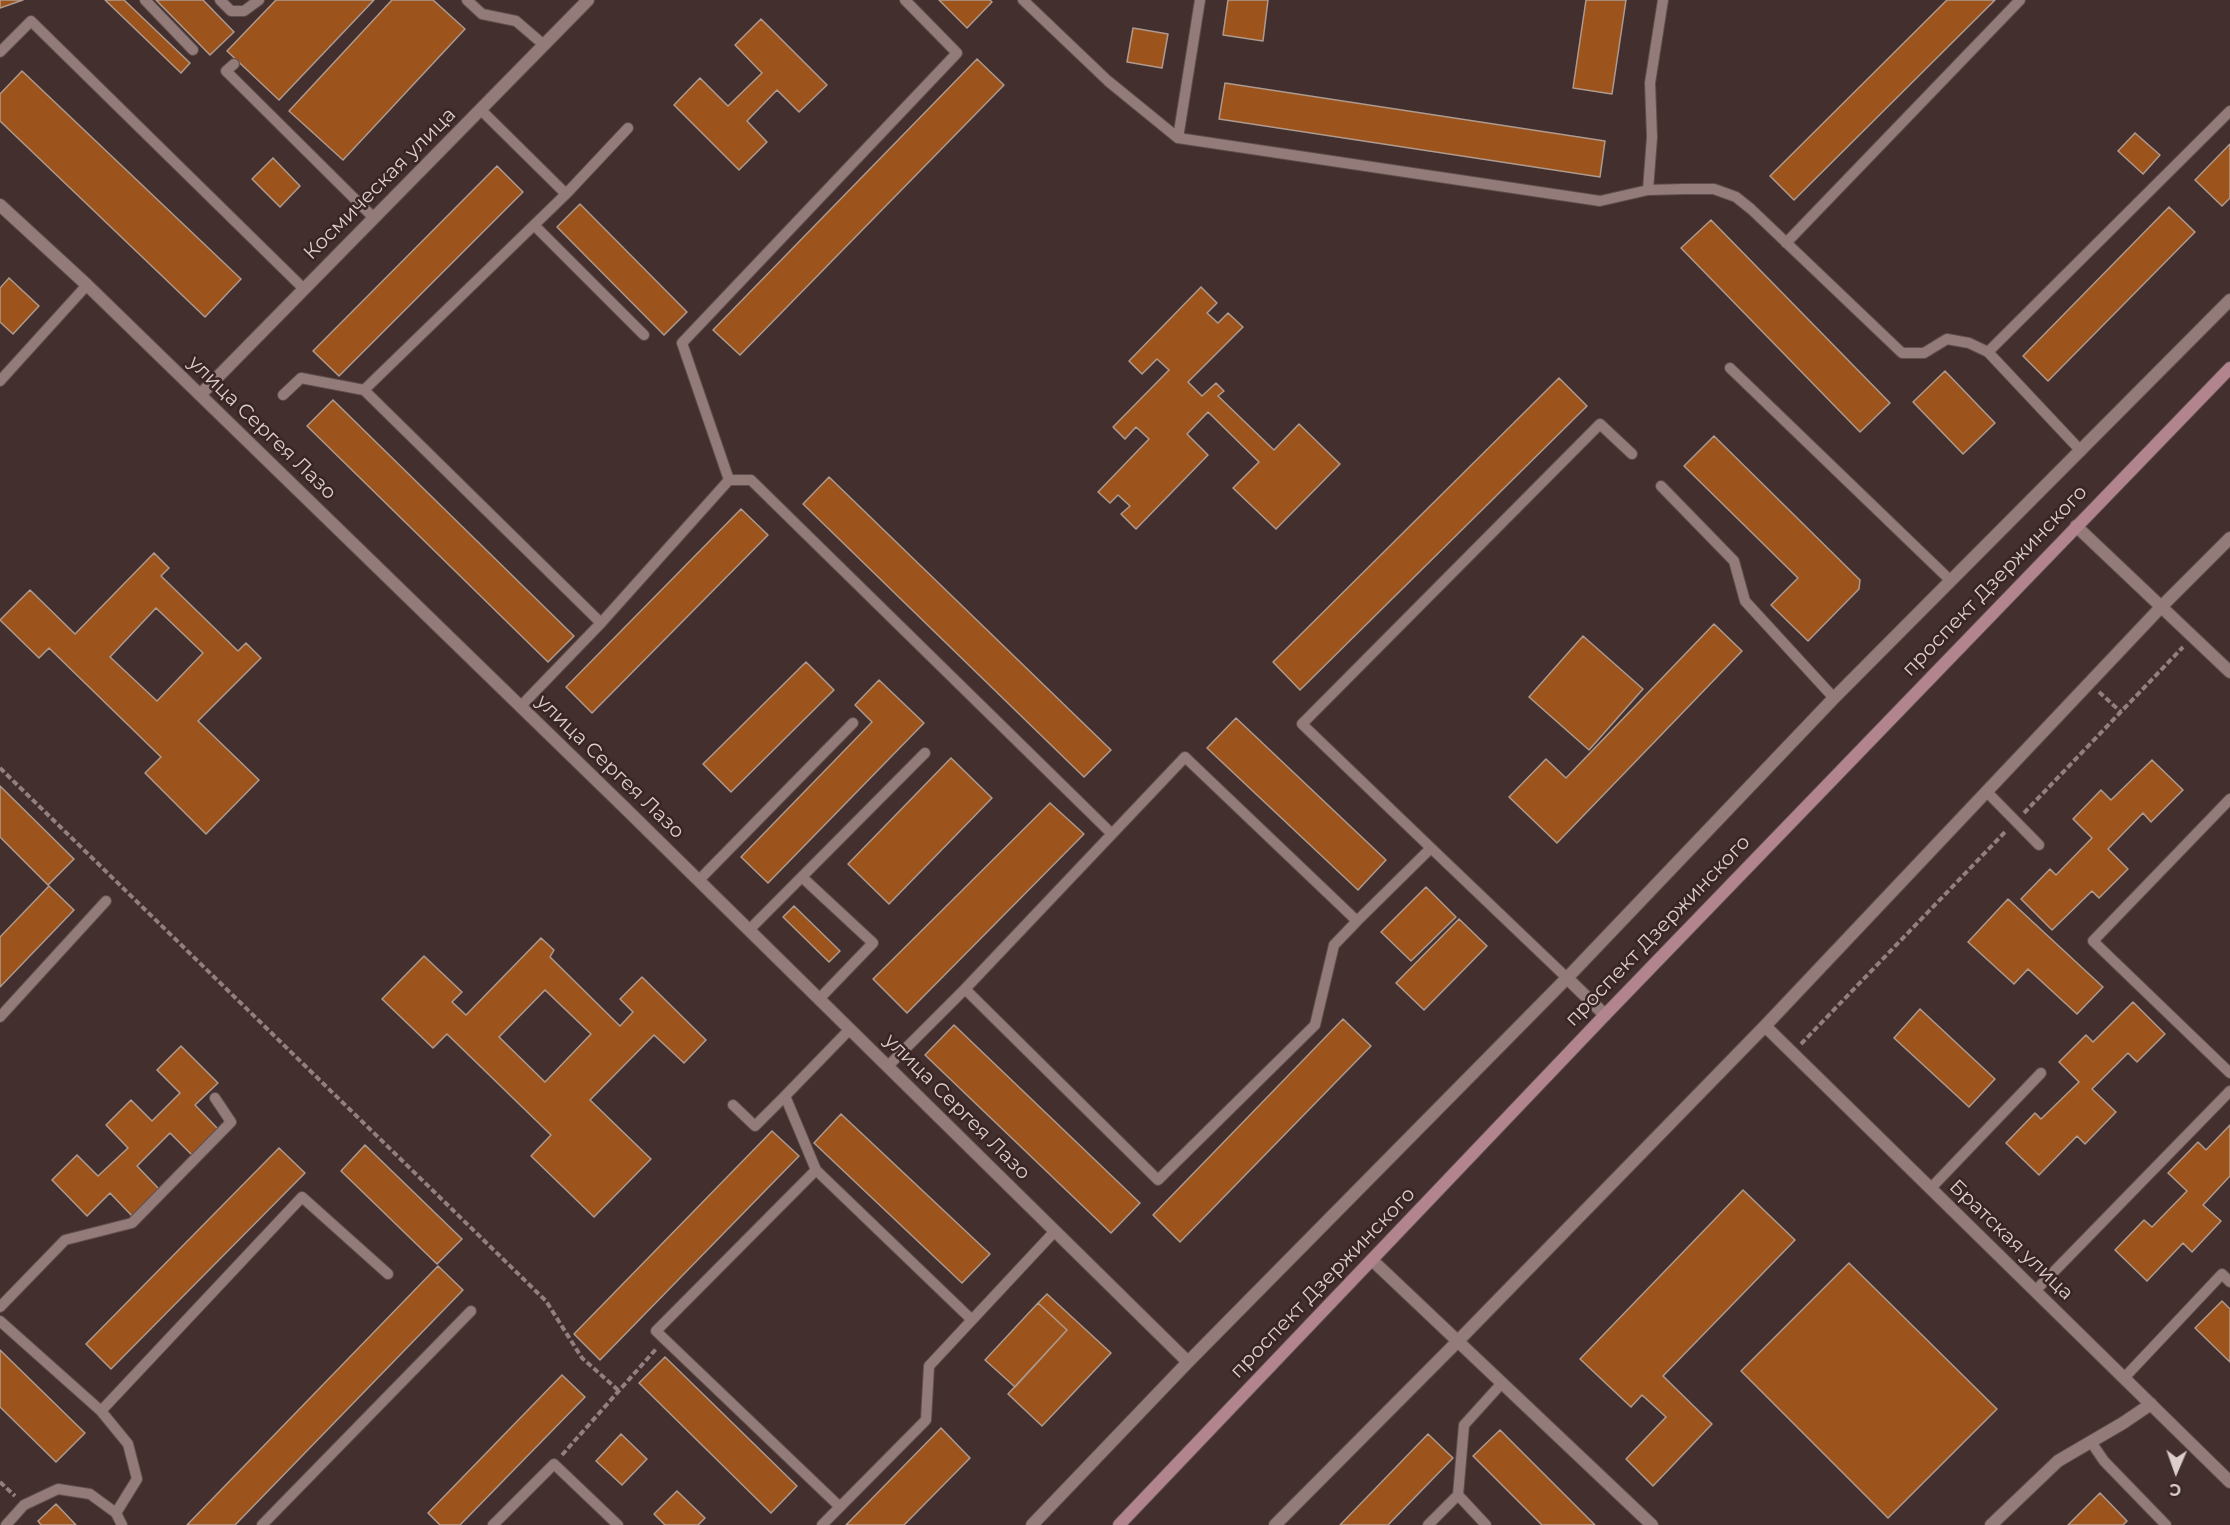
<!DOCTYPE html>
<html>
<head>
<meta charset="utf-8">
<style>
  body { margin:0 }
  #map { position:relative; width:2230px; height:1525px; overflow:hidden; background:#432f2d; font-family:Montserrat,sans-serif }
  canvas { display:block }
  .north { position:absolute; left:2146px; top:1441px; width:60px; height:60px; -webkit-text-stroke:4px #382524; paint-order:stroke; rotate:182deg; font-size:16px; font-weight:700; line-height:24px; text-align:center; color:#dbcecd }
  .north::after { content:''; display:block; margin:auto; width:21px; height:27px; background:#dbcecd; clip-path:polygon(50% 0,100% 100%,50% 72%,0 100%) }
</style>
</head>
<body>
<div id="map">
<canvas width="2230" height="1525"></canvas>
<div class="north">С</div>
</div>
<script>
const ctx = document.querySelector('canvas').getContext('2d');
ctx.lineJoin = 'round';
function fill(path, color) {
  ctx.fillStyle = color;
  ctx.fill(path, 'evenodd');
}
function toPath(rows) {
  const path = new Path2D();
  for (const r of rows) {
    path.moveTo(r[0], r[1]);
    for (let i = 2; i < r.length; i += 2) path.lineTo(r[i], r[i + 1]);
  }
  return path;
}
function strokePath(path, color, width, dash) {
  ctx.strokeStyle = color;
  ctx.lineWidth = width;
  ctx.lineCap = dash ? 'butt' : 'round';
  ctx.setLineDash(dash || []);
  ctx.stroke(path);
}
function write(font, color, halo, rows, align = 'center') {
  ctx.font = font + ' Montserrat,sans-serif';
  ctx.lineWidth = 5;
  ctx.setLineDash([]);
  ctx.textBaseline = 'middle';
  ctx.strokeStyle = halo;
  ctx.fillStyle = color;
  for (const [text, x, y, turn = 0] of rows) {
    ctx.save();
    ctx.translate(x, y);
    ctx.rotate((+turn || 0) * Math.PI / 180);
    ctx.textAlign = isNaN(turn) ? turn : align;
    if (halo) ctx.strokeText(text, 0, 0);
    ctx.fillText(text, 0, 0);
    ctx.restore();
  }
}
const building = toPath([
  [0,0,23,0,0,8,0,0],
  [105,0,124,0,190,63,181,73,105,0],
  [156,0,203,0,234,32,210,55,156,0],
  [276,0,374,0,279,100,227,51,276,0],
  [392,0,433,0,465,29,343,160,289,111,392,0],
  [939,0,990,0,992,2,967,28,939,0],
  [1228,0,1268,0,1263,41,1223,35,1228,0],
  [1586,0,1626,0,1612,94,1573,88,1586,0],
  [1947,0,1995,0,1794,200,1770,176,1947,0],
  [761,19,827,85,799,112,777,90,747,121,767,142,739,170,674,105,700,78,728,106,762,73,735,45,761,19],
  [1133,28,1168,34,1162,68,1127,62,1133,28],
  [977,59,1004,85,740,355,713,330,977,59],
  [22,71,241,279,205,317,0,121,0,94,22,71],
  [1225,83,1605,141,1600,177,1219,119,1225,83],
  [2135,133,2160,155,2143,174,2118,151,2135,133],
  [2230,144,2230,198,2222,206,2195,180,2230,144],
  [273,158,300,186,280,207,252,179,273,158],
  [497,166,523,192,339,376,313,351,497,166],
  [580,204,687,312,664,335,557,227,580,204],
  [2169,207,2195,232,2048,381,2023,356,2169,207],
  [1711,220,1890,403,1860,432,1681,248,1711,220],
  [9,278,39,306,13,334,0,322,0,288,9,278],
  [1201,287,1217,303,1207,313,1218,323,1228,313,1243,327,1188,382,1202,396,1216,383,1224,391,1218,396,1274,450,1299,424,1340,464,1276,529,1233,488,1259,462,1208,412,1187,434,1208,455,1136,529,1121,514,1130,506,1118,495,1110,503,1098,492,1149,439,1136,427,1125,439,1113,427,1169,370,1157,359,1142,374,1129,361,1201,287],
  [1945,371,1995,423,1963,454,1913,402,1945,371],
  [1559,378,1587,406,1300,690,1273,662,1559,378],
  [333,400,574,636,548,662,307,426,333,400],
  [1714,436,1860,580,1859,589,1808,641,1771,605,1798,578,1684,466,1714,436],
  [829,477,1111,750,1084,777,803,504,829,477],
  [741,509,768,535,592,713,566,687,741,509],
  [154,553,169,568,161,576,238,651,246,643,261,658,198,721,259,780,206,834,145,773,161,757,49,648,39,658,0,620,30,590,75,634,154,553],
  [156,608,203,653,157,701,110,657,156,608],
  [1714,624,1742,651,1557,843,1509,797,1546,759,1566,778,1714,624],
  [1583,636,1643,689,1589,750,1529,697,1583,636],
  [806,662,834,690,731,792,703,764,806,662],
  [879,680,924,723,768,883,741,857,872,722,855,705,879,680],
  [1236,718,1386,860,1358,890,1207,748,1236,718],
  [951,758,992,798,889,904,848,864,951,758],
  [2152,760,2183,790,2151,822,2143,813,2108,849,2128,869,2099,898,2092,891,2052,930,2021,899,2050,869,2056,875,2092,838,2073,819,2101,790,2111,800,2152,760],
  [0,786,74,859,48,885,0,837,0,786],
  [1050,803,1084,834,907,1013,873,979,1050,803],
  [49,886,74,910,0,987,0,937,49,886],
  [1426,887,1456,917,1411,961,1381,932,1426,887],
  [2008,899,2103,987,2077,1014,2028,969,2014,984,1968,942,2008,899],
  [794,906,840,951,829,962,783,917,794,906],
  [1459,919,1487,946,1424,1010,1396,983,1459,919],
  [541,938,554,950,550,957,620,1026,633,1012,620,999,642,977,706,1040,684,1063,654,1035,590,1100,651,1159,594,1217,531,1156,551,1135,447,1034,433,1048,382,999,424,956,462,992,452,1002,466,1015,541,938],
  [545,990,591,1034,545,1082,499,1037,545,990],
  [2133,1002,2165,1034,2137,1062,2128,1053,2092,1089,2116,1112,2085,1144,2077,1136,2039,1175,2006,1143,2035,1113,2041,1119,2079,1082,2059,1062,2086,1035,2093,1042,2133,1002],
  [1920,1009,1995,1079,1969,1107,1894,1038,1920,1009],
  [1343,1019,1371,1046,1180,1242,1153,1215,1343,1019],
  [954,1025,1140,1203,1111,1233,925,1055,954,1025],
  [181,1046,218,1083,195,1105,218,1129,192,1155,170,1133,137,1166,160,1190,133,1217,110,1193,87,1216,52,1180,77,1155,98,1176,128,1148,106,1125,131,1100,152,1121,180,1093,157,1070,181,1046],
  [841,1114,990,1254,962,1283,814,1143,841,1114],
  [2230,1125,2230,1176,2203,1205,2221,1221,2192,1252,2183,1243,2147,1281,2115,1250,2144,1220,2152,1227,2187,1191,2168,1173,2198,1142,2206,1150,2230,1125],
  [772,1131,799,1156,600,1360,574,1334,772,1131],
  [365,1145,462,1239,437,1264,341,1171,365,1145],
  [279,1148,305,1173,111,1369,86,1344,279,1148],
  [1743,1190,1795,1240,1663,1376,1712,1424,1653,1486,1626,1459,1666,1417,1642,1395,1631,1407,1580,1359,1743,1190],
  [1849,1263,1997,1409,1888,1518,1741,1371,1849,1263],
  [438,1266,463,1290,235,1525,187,1525,438,1266],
  [1047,1294,1111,1353,1042,1426,1008,1394,1067,1330,1038,1303,1047,1294],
  [2222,1301,2230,1309,2230,1362,2195,1328,2222,1301],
  [1038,1303,1067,1330,1015,1387,985,1360,1038,1303],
  [0,1350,85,1433,56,1462,0,1407,0,1350],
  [665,1357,797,1486,771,1513,639,1383,665,1357],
  [562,1375,585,1397,460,1525,440,1525,428,1513,562,1375],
  [941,1428,970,1458,904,1525,846,1525,941,1428],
  [1500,1430,1595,1525,1542,1525,1473,1456,1500,1430],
  [621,1434,647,1459,622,1485,596,1461,621,1434],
  [1428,1434,1453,1458,1388,1525,1340,1525,1428,1434],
  [677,1491,705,1518,698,1525,665,1525,654,1514,677,1491],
  [2100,1493,2127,1521,2123,1525,2068,1525,2100,1493],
  [56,1504,76,1525,41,1525,38,1521,56,1504]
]);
const path = toPath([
  [2099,692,2121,712],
  [0,768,546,1301,582,1358,619,1391],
  [2024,813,2183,647],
  [1801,1044,2006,831],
  [562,1455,656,1349],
  [0,1482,15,1496]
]);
const lane = toPath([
  [145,0,193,50],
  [220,0,231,11,244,11,259,0],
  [467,0,482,14,516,21,544,45],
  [1023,0,1108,81,1178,138,1600,201,1648,190,1685,189,1714,189,1736,197,1751,209,1902,353,1924,353,1947,339,1969,343,1988,352,2230,111],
  [0,52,31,21,304,289],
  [234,64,226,71,374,218],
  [480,109,566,194,364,390,601,623],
  [1178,138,1200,0],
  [1648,190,1652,137,1650,83,1663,0],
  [566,194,628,128],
  [534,225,644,335],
  [1786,243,2020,0],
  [1988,352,2081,451],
  [1730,368,1950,580],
  [0,381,87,285],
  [283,395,301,378,364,390],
  [729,480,682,343,957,53,905,0],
  [1661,486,1734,561,1745,601,1834,698],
  [520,707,601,623,729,480,751,480,1112,834,965,989,888,1066],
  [1987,792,2039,845],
  [2230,799,2093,941,2230,1073],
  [1112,834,1185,757,1357,921,1431,848,1567,978],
  [1431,848,1302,724,1600,424,1632,454],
  [803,878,873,943,819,999],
  [699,880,853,723],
  [749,930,925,753],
  [965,989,1158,1180,1315,1025,1334,945,1357,921],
  [0,1017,106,901],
  [733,1105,755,1126,785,1096],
  [816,1170,785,1096,850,1029],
  [1931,1188,2041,1073],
  [2035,1291,2230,1091],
  [0,1307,65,1240,132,1223,231,1122,215,1098],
  [0,1321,101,1411,128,1444,137,1479,116,1513],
  [2124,1378,2222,1274,2230,1282],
  [101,1411,302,1197,388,1274],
  [2091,1442,2104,1461,2166,1525],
  [840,1507,656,1331,816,1170,972,1320],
  [6,1525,24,1505,58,1489,90,1494,116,1513,122,1525],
  [262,1525,471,1311],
  [493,1525,554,1464,618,1525],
  [822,1525,926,1420,929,1366,1055,1231],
  [1428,1525,1458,1495],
  [1486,1525,1458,1495,1464,1425,1502,1383]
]);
const street = toPath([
  [0,205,87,285,625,808,1188,1362],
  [200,395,588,0],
  [2076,526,2230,672],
  [1567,978,1605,1015],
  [1765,1026,2230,1482],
  [1372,1260,1652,1525],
  [1032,1525,1188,1362,1567,978,1834,698,2230,300],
  [1275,1525,1458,1341,1765,1026,2162,606,2230,538],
  [1991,1525,2058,1461,2123,1423,2151,1404]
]);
const secondary = toPath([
  [1119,1525,1605,1015,2230,368]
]);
const streetNames = [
  ["Космическая улица",380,184,-45],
  ["улица Сергея Лазо",262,428,44],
  ["проспект Дзержинского",1995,581,-46],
  ["улица Сергея Лазо",610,767,44],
  ["проспект Дзержинского",1658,931,-46],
  ["улица Сергея Лазо",957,1107,45],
  ["Братская улица",2011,1240,44],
  ["проспект Дзержинского",1323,1283,-46]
];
fill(building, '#9d541c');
strokePath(building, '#ae9a8e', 1.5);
strokePath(lane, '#5e4e4d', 12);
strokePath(street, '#5e4e4d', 14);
strokePath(secondary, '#5e4e4d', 14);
strokePath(path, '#91807f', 4, [6, 3]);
strokePath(lane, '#937b79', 10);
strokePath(street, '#937b79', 12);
strokePath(secondary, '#b1848e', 12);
write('20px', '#dbcecd', '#382524', streetNames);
</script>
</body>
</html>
